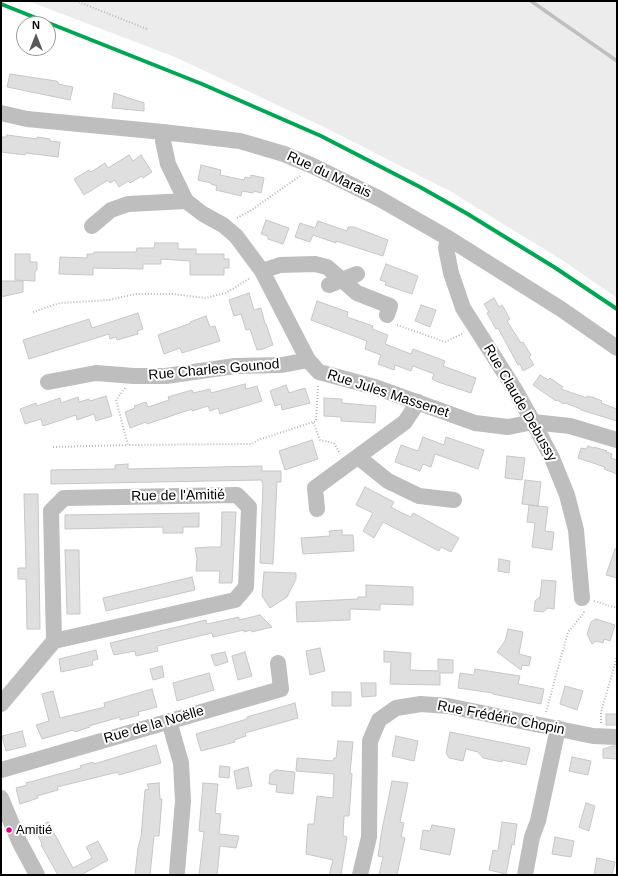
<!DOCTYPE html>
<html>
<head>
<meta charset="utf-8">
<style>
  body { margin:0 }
  #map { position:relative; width:618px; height:876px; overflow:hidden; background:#fff; font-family:Arial,sans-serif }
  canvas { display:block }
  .frame { position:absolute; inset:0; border:2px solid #000; pointer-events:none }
  .north { position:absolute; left:16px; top:16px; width:40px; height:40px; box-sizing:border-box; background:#fff; border:1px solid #999; border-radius:50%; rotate:0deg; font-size:11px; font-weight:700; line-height:16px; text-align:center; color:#000 }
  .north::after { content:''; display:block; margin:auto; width:14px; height:18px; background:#595959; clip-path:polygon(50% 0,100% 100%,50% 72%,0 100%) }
</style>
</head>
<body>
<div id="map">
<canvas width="618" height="876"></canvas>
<div class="frame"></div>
<div class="north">N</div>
</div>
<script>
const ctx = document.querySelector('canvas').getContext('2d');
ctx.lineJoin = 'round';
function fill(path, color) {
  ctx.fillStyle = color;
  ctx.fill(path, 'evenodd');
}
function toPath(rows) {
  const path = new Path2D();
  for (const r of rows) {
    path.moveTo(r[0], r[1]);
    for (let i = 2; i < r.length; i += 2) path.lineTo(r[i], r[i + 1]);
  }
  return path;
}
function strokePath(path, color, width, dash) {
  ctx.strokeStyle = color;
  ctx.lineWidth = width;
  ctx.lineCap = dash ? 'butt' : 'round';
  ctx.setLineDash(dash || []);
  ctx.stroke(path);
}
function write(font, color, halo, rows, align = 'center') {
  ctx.font = font + ' Arial,sans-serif';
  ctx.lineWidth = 4;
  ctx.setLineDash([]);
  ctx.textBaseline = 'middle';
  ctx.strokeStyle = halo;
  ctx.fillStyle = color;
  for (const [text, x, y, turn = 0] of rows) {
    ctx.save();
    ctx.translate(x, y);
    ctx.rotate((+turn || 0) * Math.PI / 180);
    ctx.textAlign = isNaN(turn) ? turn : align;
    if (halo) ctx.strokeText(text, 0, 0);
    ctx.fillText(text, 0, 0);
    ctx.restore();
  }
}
const green = toPath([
  [28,1,617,1,617,298,565,262,448,190,324,127,175,57]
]);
const stream = toPath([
  [531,1,617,61]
]);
const building = toPath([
  [10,74,56,81,58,82,58,84,73,87,70,100,7,87,10,74],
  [114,93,144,103,144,111,112,108,114,93],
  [7,135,37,139,37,137,50,139,50,141,60,142,58,157,26,153,25,155,1,152,1,137,7,137,7,135],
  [129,155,133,161,141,155,152,172,143,178,142,176,130,183,128,181,119,187,115,180,110,183,108,180,84,195,74,179,89,170,91,172,105,163,108,168,129,155],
  [201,165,221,170,220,175,244,180,245,177,251,178,251,175,264,178,261,193,254,191,253,193,242,191,241,196,216,190,217,186,211,184,211,183,198,180,201,165],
  [266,220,289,228,283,244,268,239,268,236,261,234,266,220],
  [318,221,347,231,348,227,354,227,388,240,383,256,336,241,336,243,313,235,310,242,295,237,300,223,315,228,318,221],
  [155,243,178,243,178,249,196,249,196,254,224,254,224,259,229,259,229,268,224,268,224,275,190,275,190,261,161,259,161,264,143,264,143,269,93,268,93,275,59,274,60,257,87,258,87,254,94,254,94,252,136,252,137,248,154,248,155,243],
  [15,254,30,254,30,262,37,262,37,269,35,272,35,281,15,280,15,254],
  [386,264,418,276,412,294,385,285,386,282,380,280,386,264],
  [1,281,23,281,23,292,1,297,1,281],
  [249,293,254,310,261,308,265,324,266,324,273,345,263,349,257,350,250,329,246,330,241,314,234,316,229,300,249,293],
  [494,298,499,307,502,305,510,319,507,321,521,343,523,342,531,355,529,357,534,365,523,371,520,364,518,365,498,328,496,329,487,313,489,312,484,304,494,298],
  [317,301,348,312,347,317,373,326,372,329,388,335,385,344,411,354,413,349,445,361,443,366,476,378,471,393,438,382,432,379,434,374,413,366,411,371,395,365,394,370,378,364,381,355,365,349,367,341,311,320,317,301],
  [421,305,436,310,430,327,415,321,421,305],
  [138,313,143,329,137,331,138,334,117,340,116,337,110,339,109,334,29,359,23,340,89,319,92,328,138,313],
  [206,316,210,327,215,326,220,341,182,353,180,348,164,354,158,335,191,323,190,322,206,316],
  [540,375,548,380,550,378,563,387,561,389,587,398,587,396,595,398,602,401,601,403,617,409,617,421,581,410,581,409,565,403,564,404,557,400,556,401,533,385,540,375],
  [245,384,246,389,257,386,262,401,220,414,218,408,210,411,208,406,192,411,192,409,147,424,146,422,130,428,125,412,135,408,134,406,146,402,148,407,169,400,168,397,192,390,193,393,210,389,211,393,245,384],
  [286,385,289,393,305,388,310,403,282,410,281,404,275,406,270,391,286,385],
  [106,396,112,416,96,421,94,414,77,420,76,415,43,426,41,419,25,424,20,409,36,403,37,406,60,398,61,403,78,397,79,402,89,399,90,401,106,396],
  [324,398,342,399,342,403,376,406,375,423,341,421,341,417,324,416,324,398],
  [423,437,444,445,446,437,484,450,478,469,435,454,431,467,423,464,420,471,395,462,401,445,418,451,423,437],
  [312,440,318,459,285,470,279,451,312,440],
  [588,446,593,448,594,447,607,451,606,452,612,454,611,458,617,460,617,474,604,469,605,467,578,458,581,448,586,449,588,446],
  [507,456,525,458,522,480,505,478,507,456],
  [128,464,128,469,262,466,262,471,281,471,281,482,277,482,273,564,260,563,263,483,262,483,262,480,51,484,51,470,115,469,115,465,128,464],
  [525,480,541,482,538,506,522,504,525,480],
  [365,487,394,502,391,507,400,512,411,517,413,513,459,538,451,552,441,547,439,551,383,522,374,538,363,531,373,513,356,505,365,487],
  [24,494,38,494,40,629,27,629,26,579,18,579,18,568,26,568,24,494],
  [529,505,548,507,545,531,554,532,552,550,532,547,535,523,527,522,529,505],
  [222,512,236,512,232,583,219,583,220,571,196,571,197,558,195,548,210,547,221,547,222,512],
  [199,513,199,527,183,527,183,533,163,533,163,527,65,529,65,515,199,513],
  [342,530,342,535,353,535,354,551,303,554,301,538,330,536,329,531,342,530],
  [615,549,617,549,617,578,606,575,615,549],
  [65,550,79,550,80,614,67,614,65,550],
  [499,559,510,561,509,573,498,571,499,559],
  [264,572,296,573,296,579,287,597,270,608,262,596,264,572],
  [192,577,195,590,106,611,103,598,192,577],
  [542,580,556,581,554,609,548,608,543,612,534,611,535,601,540,597,542,580],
  [366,585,413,587,413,605,380,604,380,610,350,609,350,620,297,622,296,602,358,599,358,597,366,597,366,585],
  [260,615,272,627,252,632,251,630,244,632,244,630,213,637,212,633,157,646,158,651,136,656,135,651,114,655,110,643,206,620,207,624,239,617,239,620,260,615],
  [596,619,615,625,610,641,604,639,603,643,596,641,592,644,587,634,591,622,596,619],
  [508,629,523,632,519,654,531,657,529,666,522,665,521,670,497,652,505,641,508,629],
  [320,648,325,671,310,675,306,651,320,648],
  [96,650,98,659,92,661,93,665,61,672,59,659,96,650],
  [384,651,411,653,410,670,438,671,438,659,453,660,453,673,440,673,440,685,390,684,391,662,384,662,384,651],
  [225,652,228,662,215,666,211,655,225,652],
  [245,652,252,676,238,680,232,656,245,652],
  [162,666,164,677,153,680,150,669,162,666],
  [475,669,520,676,518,684,544,689,541,704,493,694,493,693,458,688,460,673,474,675,475,669],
  [209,673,214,690,177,701,173,683,209,673],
  [361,683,376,683,376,696,362,697,361,683],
  [565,686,583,691,577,710,560,704,565,686],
  [152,689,157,707,138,712,139,715,120,720,120,717,89,726,90,727,75,732,74,730,42,739,36,725,49,721,42,694,53,691,60,718,105,707,104,703,152,689],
  [332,692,351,692,351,706,332,706,332,692],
  [295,703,298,718,245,733,246,736,234,740,235,742,201,751,196,734,247,719,247,717,295,703],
  [606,714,617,714,617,725,606,725,606,714],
  [22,731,26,746,6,751,2,736,22,731],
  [450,732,530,748,526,765,502,760,502,762,483,758,478,752,466,749,463,761,449,758,446,753,450,732],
  [396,736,418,741,414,761,392,756,396,736],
  [338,741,353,742,350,773,352,774,350,803,349,816,344,816,343,836,347,837,341,875,329,875,333,860,306,854,308,824,314,824,317,796,333,798,334,774,296,771,297,758,333,761,334,758,336,758,338,741],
  [156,745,161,763,119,775,118,772,57,787,58,790,37,796,38,798,20,804,16,788,27,785,26,783,81,768,80,766,93,762,94,764,156,745],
  [613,746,617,746,617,759,603,758,603,749,613,746],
  [572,757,591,761,588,775,569,771,572,757],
  [220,766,230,767,229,778,219,777,220,766],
  [248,767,252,786,237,789,234,771,248,767],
  [276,770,295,772,293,794,276,792,277,785,269,784,270,774,276,770],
  [392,781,408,783,400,822,404,823,401,837,405,838,397,875,379,875,383,857,378,856,382,830,392,781],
  [159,783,160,799,162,799,159,836,154,836,150,875,135,875,138,848,141,837,145,790,149,789,147,784,159,783],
  [203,783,218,784,215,813,221,814,219,834,239,836,236,848,220,846,217,875,199,875,204,832,199,831,203,783],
  [586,803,595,806,589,831,579,827,586,803],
  [48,822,73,868,92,858,86,847,98,841,108,860,81,875,58,875,41,845,42,844,35,829,48,822],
  [502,822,517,824,514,845,512,844,506,874,489,870,493,850,498,851,502,822],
  [432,825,455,829,450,855,420,849,423,830,430,831,432,825],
  [555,837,574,841,571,857,552,854,555,837],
  [597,858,615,862,612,875,594,875,597,858]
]);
const path = toPath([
  [76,1,147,29],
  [237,218,250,211,300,176],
  [33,312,60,303,109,300,136,294,173,294,205,298,226,293,250,278],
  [397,325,445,342,462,334],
  [318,386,316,421,313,422,320,440,334,443,340,454],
  [125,388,116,400,128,445,252,444,258,440,313,422],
  [53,447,128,445],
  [594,601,617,608],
  [546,712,568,632,584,613,584,611],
  [601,723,601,712,617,657]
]);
const minor = toPath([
  [1,113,27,119,163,132,240,141,284,154,313,166,380,199,448,238,561,309,617,348],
  [163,132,163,141,168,164,186,201,203,214,223,225,236,236,262,271,308,360,319,372,375,387,475,423,508,427,533,422,570,426,617,440],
  [92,226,111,210,128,204,186,201],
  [448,238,446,248,451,273,463,308,514,388,533,422,552,458,567,495,576,530,582,598],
  [262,271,280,265,315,264,327,267,357,293,390,306,387,315],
  [329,285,357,274],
  [48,382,96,373,134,376,166,376,235,366,282,365,308,360],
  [358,457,388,481,419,496,454,500],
  [317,509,315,488,405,422,418,402],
  [1,704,54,641,235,600,246,587,249,507,237,495,64,498,51,511,54,641],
  [169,721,181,763,183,801,177,872],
  [1,770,281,689,278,663],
  [1,798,19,841,37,875],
  [360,875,369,837,370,741,379,720,396,708,421,704,448,706,593,736,617,737],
  [525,875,532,837,538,821,558,728]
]);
const rail1 = toPath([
  [1,4,202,84,321,136,420,187,466,213,554,267,617,309]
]);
const markers = [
  [9,830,3.5,"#e5007d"]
];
const busNames = [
  ["Amitié",16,830]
];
const streetNames = [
  ["Rue du Marais",329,175,25],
  ["Rue Charles Gounod",214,370,-5],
  ["Rue Jules Massenet",388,394,18],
  ["Rue Claude Debussy",520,403,60],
  ["Rue de l'Amitié",178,496,-1],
  ["Rue Frédéric Chopin",501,718,11],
  ["Rue de la Noëlle",154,725,-16]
];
fill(green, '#ececec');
strokePath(stream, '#bfbfbf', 3.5);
fill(building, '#dfdfdf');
strokePath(building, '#c7c7c7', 1);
strokePath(path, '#b9b9b9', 2, [1, 2]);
strokePath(minor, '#bebebe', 16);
strokePath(rail1, '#00a651', 4);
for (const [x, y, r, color] of markers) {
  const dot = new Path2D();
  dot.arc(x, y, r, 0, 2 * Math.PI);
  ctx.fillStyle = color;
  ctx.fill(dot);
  strokePath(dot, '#fff', 1.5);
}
write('13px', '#000', '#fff', busNames, 'left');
write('14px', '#000', '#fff', streetNames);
</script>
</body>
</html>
